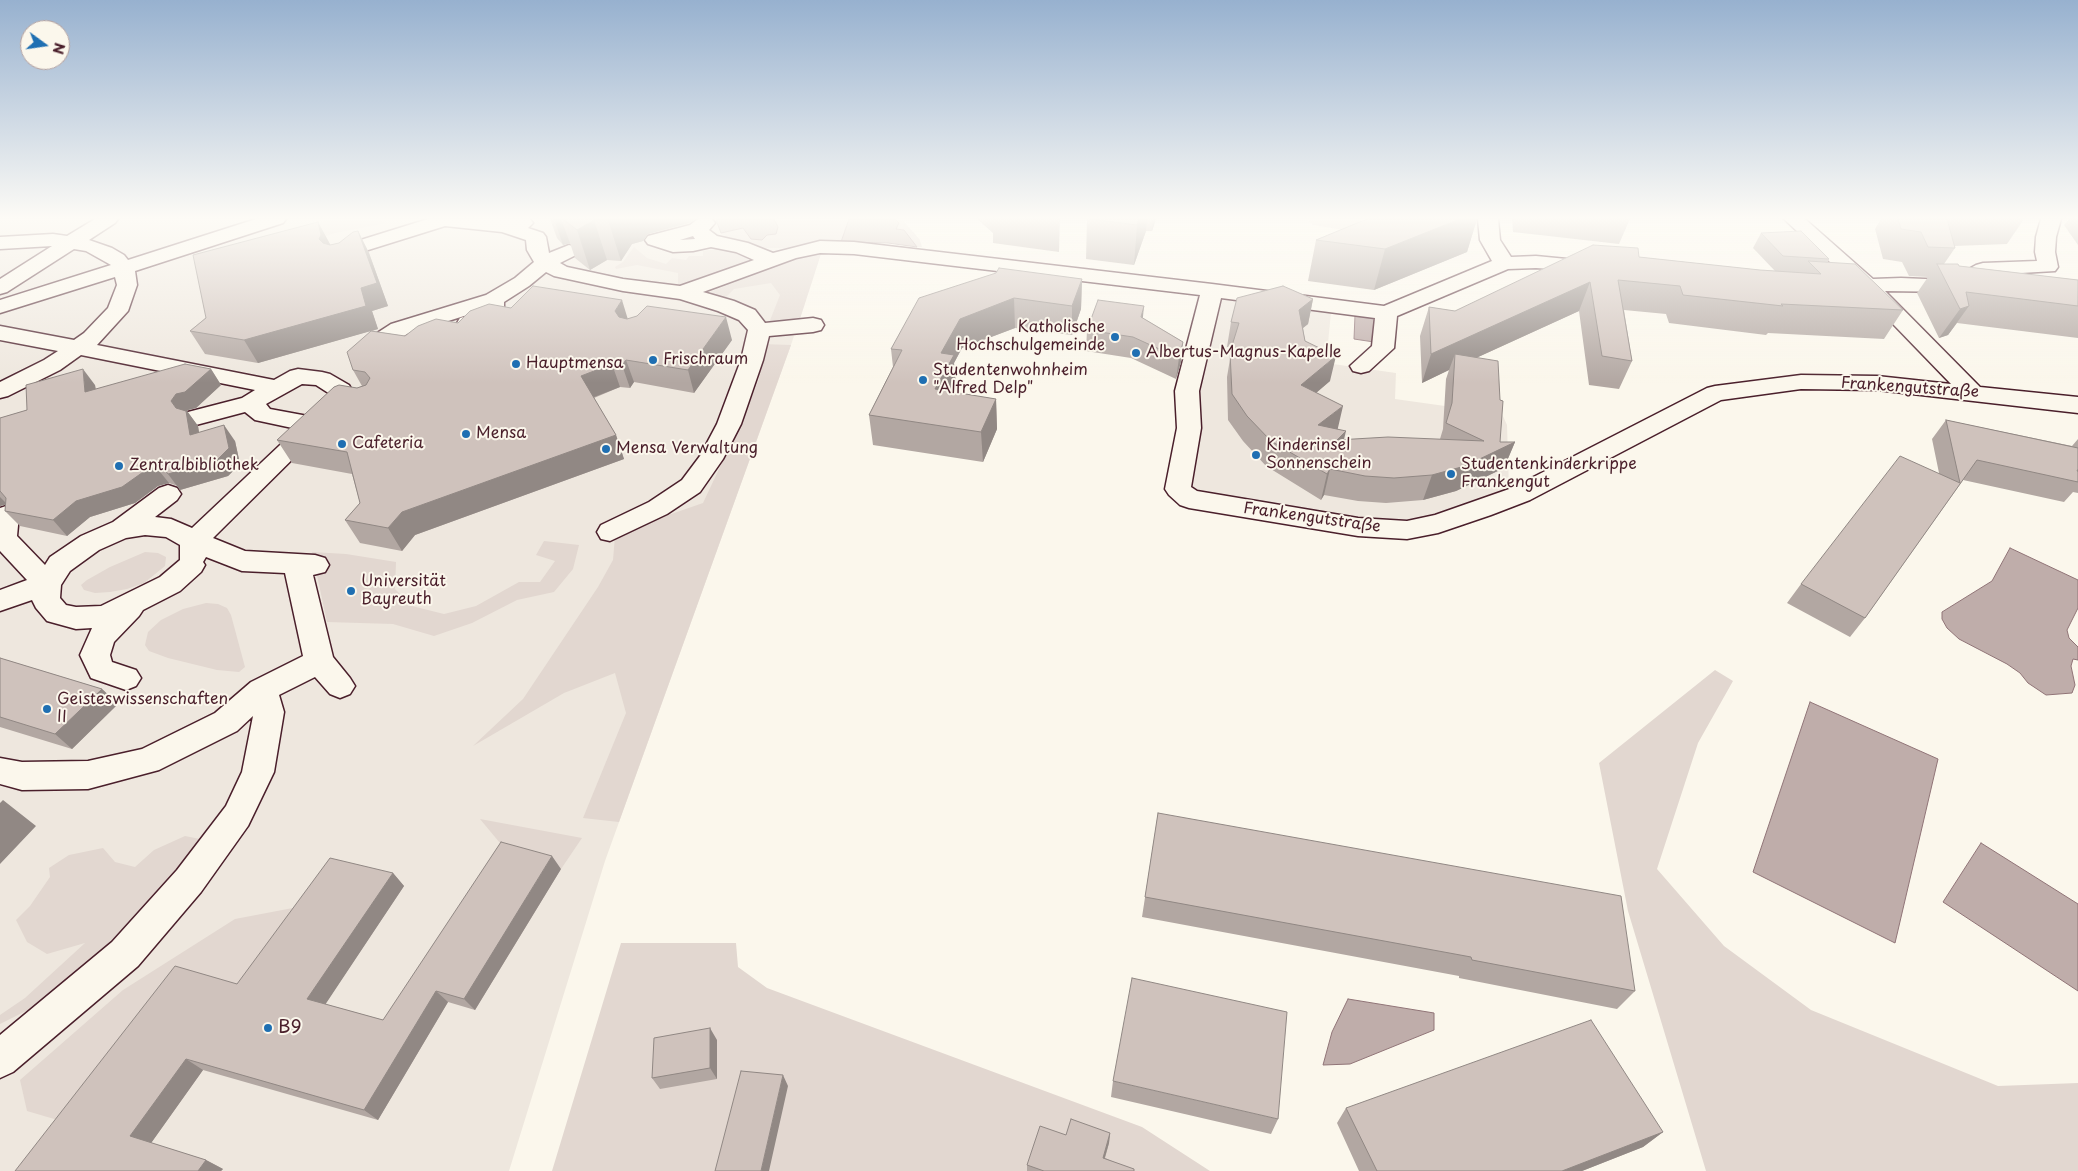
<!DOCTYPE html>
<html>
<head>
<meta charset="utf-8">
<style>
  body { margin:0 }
  #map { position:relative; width:2078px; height:1171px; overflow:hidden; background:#fbf7ec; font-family:"Playpen Sans",sans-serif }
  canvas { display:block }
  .north { position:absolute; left:20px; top:20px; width:50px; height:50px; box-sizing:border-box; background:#fbf7ec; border:1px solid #b4a19f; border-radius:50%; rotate:104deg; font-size:14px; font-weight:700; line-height:20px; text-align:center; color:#4a1f2b }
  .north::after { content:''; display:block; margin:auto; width:18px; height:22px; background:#1f6fb2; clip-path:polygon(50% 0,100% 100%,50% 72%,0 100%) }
</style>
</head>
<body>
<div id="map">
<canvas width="2078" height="1171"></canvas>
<div class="north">N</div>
</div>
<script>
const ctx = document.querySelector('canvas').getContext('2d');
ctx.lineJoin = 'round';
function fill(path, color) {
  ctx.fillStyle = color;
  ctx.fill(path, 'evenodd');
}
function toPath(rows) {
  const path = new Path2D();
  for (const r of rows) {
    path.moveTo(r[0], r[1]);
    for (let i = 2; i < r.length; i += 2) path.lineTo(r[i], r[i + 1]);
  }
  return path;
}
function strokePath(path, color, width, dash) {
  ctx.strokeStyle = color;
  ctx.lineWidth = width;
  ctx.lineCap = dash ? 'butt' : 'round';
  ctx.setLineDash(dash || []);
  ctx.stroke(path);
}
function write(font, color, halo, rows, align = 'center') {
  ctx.font = font + ' "Playpen Sans",sans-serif';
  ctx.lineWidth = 4;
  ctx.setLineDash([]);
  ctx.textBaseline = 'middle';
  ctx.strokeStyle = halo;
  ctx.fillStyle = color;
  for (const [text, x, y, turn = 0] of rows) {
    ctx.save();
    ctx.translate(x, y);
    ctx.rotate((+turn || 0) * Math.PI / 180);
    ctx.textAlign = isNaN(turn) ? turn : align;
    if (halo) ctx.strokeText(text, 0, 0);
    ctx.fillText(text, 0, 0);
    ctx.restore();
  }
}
const built = toPath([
  [0,219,832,219,791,345,605,861,509,1171,0,1171],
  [1218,297,1331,313,1326,363,1396,373,1395,399,1502,414,1507,425,1509,489,1485,502,1408,523,1355,522,1208,499,1186,486,1195,392]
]);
const green = toPath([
  [332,219,376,219,387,223,335,233,245,263,307,226],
  [774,219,849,219,841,242,794,248,759,248,730,240,721,233,744,228,766,235,778,227],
  [895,219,902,219,920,240,922,247,917,247,904,230,895,229,899,223],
  [1307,219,1363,219,1363,221,1344,230,1313,225],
  [634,247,647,258,666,264,672,258,686,260,689,256,703,256,703,251,717,249,743,254,748,260,747,263,719,276,678,287,678,273,637,265,616,269,615,267,623,262],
  [821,254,799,322,769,323,780,295,771,283,734,289,722,301,710,292,794,259],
  [762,344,791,345,619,822,583,818,626,713,615,673,564,693,473,746,523,699,598,587,613,560,615,536,654,520,703,503,744,416,759,379],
  [544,541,579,545,573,569,554,592,517,600,472,623,434,636,393,624,327,622,312,552,346,554,396,562,395,589,412,606,444,614,476,606,519,582,540,582,555,561,536,555],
  [145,552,158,553,166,557,165,566,144,583,127,589,110,592,95,593,84,590,81,585,87,580,110,567],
  [206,603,218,604,227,608,231,615,245,667,239,672,217,670,168,658,149,651,145,645,148,632,161,620,183,609],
  [1715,670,1733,681,1698,743,1657,869,1724,946,1811,1010,1998,1086,2078,1083,2078,1171,1706,1171,1628,911,1599,763],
  [480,819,582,838,561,869,510,855],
  [185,836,200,839,174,878,132,924,32,1008,0,1024,0,1015,25,998,85,943,47,954,27,942,16,920,30,906,50,877,49,868,69,855,103,848,115,862,135,867,154,850],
  [319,903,252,995,78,1126,27,1111,20,1080,123,990,235,919],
  [621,943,736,943,738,967,767,988,1142,1127,1210,1171,552,1171]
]);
const water = toPath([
  [719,219,774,219,778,227,776,234,767,235,762,240,751,239,743,228,721,233,716,220,719,219],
  [849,219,895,219,899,223,896,229,904,230,917,247,888,243,841,242,849,219],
  [1355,315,1376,317,1374,342,1354,339,1355,315],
  [2010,548,2078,580,2078,608,2067,630,2069,638,2078,647,2078,660,2073,659,2071,666,2075,685,2072,693,2046,695,2028,683,2020,673,2007,664,1959,639,1947,628,1942,619,1942,612,1992,581,2010,548],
  [1810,702,1938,759,1895,943,1753,872,1810,702],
  [1981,843,2078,904,2078,991,1943,902,1981,843],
  [1348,999,1434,1013,1434,1030,1350,1064,1323,1065,1332,1032,1348,999]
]);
const street = toPath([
  [95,219,118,219,115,223,89,240,112,248,124,255,128,260,256,219,286,219,283,223,135,271,137,285,128,311,97,345,274,380,290,371,298,369,322,372,330,374,349,385,353,392,373,397,377,402,373,407,365,409,335,403,330,394,316,385,302,384,266,404,270,409,324,419,328,424,213,538,245,551,315,555,325,558,329,565,325,572,313,575,333,657,350,678,355,686,350,694,340,698,330,694,315,677,279,695,284,712,274,772,248,826,201,892,138,966,13,1072,0,1078,0,1035,112,942,177,870,226,806,242,772,253,716,237,731,159,770,88,789,22,790,0,784,0,758,22,762,88,761,142,749,215,713,251,682,303,656,285,573,242,571,206,557,203,562,205,565,201,572,180,591,143,610,139,616,114,642,110,655,112,662,136,670,141,678,136,686,126,690,91,678,80,655,92,628,76,629,47,621,36,608,32,600,0,611,0,590,27,580,0,551,0,508,6,506,15,509,19,515,17,536,45,565,50,557,81,536,113,522,159,488,168,485,177,488,181,494,177,500,155,517,171,519,192,528,297,429,255,420,245,412,196,425,188,422,184,417,188,412,242,398,255,390,81,355,60,370,8,396,0,398,0,382,44,360,58,351,0,340,0,326,74,340,84,333,108,308,117,285,115,277,0,313,0,300,111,265,86,251,74,249,7,292,0,294,0,279,52,246,0,249,0,237,53,234,67,236,95,219],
  [145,535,166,537,180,545,180,560,160,577,101,606,76,607,66,605,60,598,61,585,70,571,99,550,126,538,145,535],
  [428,219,530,219,533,223,528,228,543,233,546,237,549,253,569,245,576,247,579,251,576,255,560,263,567,267,623,279,680,286,754,260,736,252,711,247,693,251,673,252,648,244,645,240,648,236,690,225,698,219,712,219,715,223,709,230,717,236,748,243,773,253,820,241,854,242,1212,284,1384,306,1492,261,1480,240,1478,219,1498,219,1500,240,1511,257,1536,256,1598,262,1601,266,1598,270,1591,272,1536,268,1508,269,1397,316,1394,348,1369,371,1361,373,1353,371,1350,366,1372,346,1375,318,1221,298,1199,391,1201,428,1191,487,1197,491,1358,518,1407,521,1435,515,1512,488,1707,388,1715,386,1801,375,1877,376,1951,384,1862,292,1834,288,1831,284,1834,280,1847,278,1784,219,1805,219,1873,279,1901,278,1949,280,1976,265,1983,263,2037,261,2035,252,2036,237,2041,219,2061,219,2056,237,2055,252,2058,267,2055,271,1987,275,1960,290,1953,292,1885,291,1980,387,2078,397,2078,413,1877,390,1801,389,1721,400,1530,500,1491,515,1438,533,1407,539,1358,536,1189,508,1180,505,1169,495,1165,489,1177,428,1175,391,1200,295,854,254,820,253,796,258,703,292,734,301,755,310,765,323,813,318,821,320,824,325,821,330,813,332,769,336,763,360,741,424,723,459,700,492,667,514,610,541,601,539,597,532,601,525,649,502,682,480,700,456,717,424,741,360,748,330,739,320,718,311,680,299,623,291,554,276,546,272,529,286,504,302,504,316,501,321,468,330,460,328,457,323,460,318,482,312,483,310,407,334,390,345,382,347,374,345,371,340,374,335,391,324,486,295,515,278,534,262,527,250,526,240,502,232,445,226,365,251,349,264,342,266,335,264,332,260,351,243,428,219],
  [693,236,695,239,680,240,693,236]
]);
const wall = toPath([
  [550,219,695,219,689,223,648,234,643,241,632,244,621,261,607,260,590,270,575,258,570,243,563,245,557,238],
  [977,219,1060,219,1059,252,993,243,993,233],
  [1087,219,1156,219,1152,231,1146,231,1134,265,1086,259],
  [1367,219,1477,219,1467,252,1374,290,1308,281,1316,240],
  [1512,219,1630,219,1619,244,1513,232],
  [1881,219,2024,219,2007,244,1954,246,1955,248,1944,264,2078,280,2078,338,1957,323,1948,335,1939,338,1917,293,1928,277,1909,276,1902,262,1883,259,1875,229],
  [2069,219,2078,219,2078,245,2064,225],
  [318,222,330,245,339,243,358,231,369,253,388,306,372,311,378,329,372,331,405,336,458,323,511,308,628,319,732,340,694,393,634,382,630,388,620,387,594,398,616,435,624,459,415,535,402,551,360,543,345,520,360,503,352,474,292,463,277,440,357,388,362,386,353,370,370,331,258,363,205,354,190,331],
  [1761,233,1829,259,1828,262,1903,310,1884,339,1768,333,1766,335,1669,323,1666,314,1624,310,1632,361,1619,389,1589,385,1579,311,1476,358,1500,442,1515,442,1504,468,1456,491,1423,500,1386,503,1358,501,1324,495,1321,500,1266,466,1243,441,1228,420,1227,377,1232,347,1227,347,1231,322,1313,299,1308,324,1303,328,1305,341,1330,381,1316,393,1344,440,1440,439,1443,429,1446,379,1449,370,1422,383,1420,336,1429,307,1455,311,1639,257,1760,270,1775,271,1753,248],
  [996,273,1082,279,1081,309,1072,335,1015,328,962,348,954,363,956,385,952,392,996,399,997,429,983,462,873,445,869,415,893,367,891,349],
  [1143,318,1183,342,1181,362,1176,379,1131,358,1086,351,1087,330],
  [211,369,221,385,196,408,188,410,187,411,198,426,199,433,235,441,240,464,228,476,180,490,178,486,169,483,158,486,135,503,90,517,67,536,20,526,5,511,5,505,0,506,0,418,27,410,95,385,96,389],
  [1946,420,2072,446,2078,439,2078,493,2073,492,2064,502,1963,480,1865,618,1850,637,1787,603,1801,584,1939,473,1932,439],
  [0,658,102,689,118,704,72,749,0,727],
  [1158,813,1635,991,1617,1009,1459,978,1459,976,1142,917],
  [561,869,475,1010,448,1002,378,1120,203,1070,151,1143,206,1160,223,1169,221,1171,15,1171,237,984,393,873,404,886,325,1004,383,1020],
  [717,1040,717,1079,660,1089,652,1078],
  [1113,1081,1278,1119,1271,1134,1111,1097],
  [1346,1108,1663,1132,1643,1147,1582,1171,1359,1171,1337,1123],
  [1110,1133,1109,1143,1105,1158,1134,1171,1027,1171,1027,1165,1066,1135]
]);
const shadedWall = toPath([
  [554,219,561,219,570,243,563,245],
  [609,219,695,219,689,223,648,234,643,241,632,244,621,261,608,220],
  [1139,219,1147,219,1146,231,1134,265,1137,225],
  [1153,219,1156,219,1152,231],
  [1460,219,1477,219,1467,252,1374,290,1385,249],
  [594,220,607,260,590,270,577,230],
  [318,222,330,244,333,257,319,239],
  [358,231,369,253,388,306,372,311,378,329,258,363,244,340,361,288],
  [1082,279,1081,309,1072,335,1072,306],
  [1590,282,1579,311,1454,368,1455,354,1449,370,1422,383,1431,354],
  [1014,298,1015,328,962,348,954,363,956,385,938,419,935,389,941,353,960,319],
  [1313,299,1308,324,1294,335,1299,310],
  [622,300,629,323,622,334,615,311],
  [1144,306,1142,327,1141,317],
  [1969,306,1948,335,1939,338,1960,309],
  [726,317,732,340,694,393,688,370],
  [1183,342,1181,362,1176,379,1179,358],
  [1336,356,1330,381,1296,410,1301,385],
  [626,360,634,382,630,388,622,365],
  [612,364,620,387,589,399,581,376],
  [83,369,95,385,97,408,85,392],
  [211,369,221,385,196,408,188,410,187,411,198,426,202,451,190,435,182,417,171,401,176,394],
  [996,399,997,429,983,462,981,432],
  [1343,406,1337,432,1318,425],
  [224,425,235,441,240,464,228,476,180,490,168,474],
  [1346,431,1340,456,1337,440],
  [616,435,624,459,415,535,402,551,388,528,402,512],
  [1515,442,1504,468,1456,491,1423,500,1432,475],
  [156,467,169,483,158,486,135,503,90,517,67,536,53,520,76,501,146,470],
  [1330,469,1324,495,1321,500,1327,474],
  [0,497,7,504,0,506],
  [102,689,118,704,72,749,55,734],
  [3,800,36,826,0,864,0,803],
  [552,856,561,869,475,1010,464,999],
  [393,873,404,886,321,1011,307,999],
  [436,991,448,1002,378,1120,364,1110],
  [710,1028,717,1040,717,1079,710,1068],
  [186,1059,203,1070,149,1146,130,1136],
  [783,1075,788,1086,769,1171,761,1171],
  [1663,1132,1643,1147,1582,1171,1562,1171],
  [1110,1133,1109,1143,1102,1167,1103,1158],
  [206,1160,223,1169,221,1171,198,1171]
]);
const building = toPath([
  [563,219,609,219,608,220,594,220,577,230,563,219],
  [1091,219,1139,219,1137,225,1091,219],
  [1367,219,1460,219,1385,249,1316,240,1367,219],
  [1898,219,1947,219,1955,248,1928,247,1921,232,1901,229,1898,219],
  [318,222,321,235,319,239,323,243,330,245,339,243,353,232,358,231,377,283,361,288,366,306,244,340,190,331,206,318,193,255,318,222],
  [1801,231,1829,259,1783,256,1761,233,1801,231],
  [1593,245,1638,248,1639,257,1760,270,1821,274,1808,261,1855,264,1903,310,1781,304,1783,306,1683,295,1680,286,1618,280,1632,361,1602,356,1590,282,1431,354,1429,307,1455,311,1593,245],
  [1937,264,1958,264,1959,266,2078,280,2078,306,1966,292,1969,306,1960,309,1937,264],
  [999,268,1082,279,1072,306,1014,298,960,319,941,353,954,355,935,389,996,399,981,432,869,415,902,350,891,349,919,298,996,273,999,268],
  [533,286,622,300,615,311,619,317,627,319,637,316,647,306,726,317,688,370,626,360,622,365,612,364,581,376,616,435,402,512,388,528,345,520,360,503,347,452,277,440,334,387,339,385,357,388,366,385,370,378,365,372,353,370,347,352,371,331,405,336,418,326,436,319,458,323,470,311,489,304,511,308,533,286],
  [1283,286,1313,299,1299,310,1305,341,1336,356,1301,385,1343,406,1318,425,1346,431,1337,440,1388,437,1484,441,1446,423,1452,403,1455,354,1498,361,1500,400,1503,401,1500,442,1515,442,1465,466,1432,475,1394,478,1365,476,1330,469,1327,474,1271,441,1247,416,1232,394,1230,352,1239,323,1231,322,1237,298,1283,286],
  [1098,300,1144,306,1141,317,1183,342,1179,358,1133,337,1087,330,1098,300],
  [185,364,211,369,185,392,176,394,171,401,176,408,186,411,190,435,224,425,229,448,217,460,168,474,165,470,156,467,146,470,122,487,76,501,53,520,5,511,6,498,0,491,0,418,27,410,26,385,83,369,85,392,185,364],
  [1946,420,2078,448,2078,470,2077,470,2078,472,2078,482,1977,460,1865,618,1801,584,1900,456,1960,483,1946,420],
  [0,658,102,689,55,734,0,717,0,658],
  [1158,813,1621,896,1635,991,1472,960,1471,957,1145,897,1158,813],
  [501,842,552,856,464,999,436,991,364,1110,186,1059,130,1136,206,1160,198,1171,15,1171,175,966,237,984,330,858,393,873,307,999,383,1020,501,842],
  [1132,978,1287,1012,1278,1119,1113,1081,1132,978],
  [1591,1020,1663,1132,1562,1171,1377,1171,1346,1108,1591,1020],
  [710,1028,710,1068,652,1078,654,1038,710,1028],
  [741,1071,783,1075,761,1171,715,1171,741,1071],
  [1071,1119,1110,1133,1103,1158,1134,1169,1134,1171,1044,1171,1027,1165,1040,1126,1066,1135,1071,1119]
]);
const markers = [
  [1115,337,5,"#1f6fb2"],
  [1136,353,5,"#1f6fb2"],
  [653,360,5,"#1f6fb2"],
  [516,364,5,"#1f6fb2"],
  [923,380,5,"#1f6fb2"],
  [466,434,5,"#1f6fb2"],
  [342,444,5,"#1f6fb2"],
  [606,449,5,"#1f6fb2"],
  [1256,455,5,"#1f6fb2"],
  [119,466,5,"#1f6fb2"],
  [1451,474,5,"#1f6fb2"],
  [351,591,5,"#1f6fb2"],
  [47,709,5,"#1f6fb2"],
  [268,1028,5,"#1f6fb2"]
];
const poiNames = [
  ["Katholische",1105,328,"right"],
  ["Hochschulgemeinde",1105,346,"right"],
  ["Albertus-Magnus-Kapelle",1146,353],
  ["Frischraum",663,360],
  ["Hauptmensa",526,364],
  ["Studentenwohnheim",933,371],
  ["\"Alfred Delp\"",933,389],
  ["Mensa",476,434],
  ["Cafeteria",352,444],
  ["Kinderinsel",1266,446],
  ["Sonnenschein",1266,464],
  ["Mensa Verwaltung",616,449],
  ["Studentenkinderkrippe",1461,465],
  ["Frankengut",1461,483],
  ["Zentralbibliothek",129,466],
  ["Universität",361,582],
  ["Bayreuth",361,600],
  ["Geisteswissenschaften",57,700],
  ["II",57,718]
];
const streetNames = [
  ["Frankengutstraße",1910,388,4],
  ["Frankengutstraße",1312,518,8]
];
const nearPoinames = [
  ["B9",278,1028]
];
fill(built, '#eee7de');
fill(green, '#e2d7d0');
fill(water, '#bfadaa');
strokePath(water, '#907477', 1);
strokePath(street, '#4a1f2b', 3);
fill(street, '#fbf7ec');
fill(wall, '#b2a7a2');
fill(shadedWall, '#918884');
fill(building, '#cfc2bc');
strokePath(building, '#918884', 1);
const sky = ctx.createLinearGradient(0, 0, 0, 383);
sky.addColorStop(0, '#97b1cf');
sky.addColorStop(0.57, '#fdfbf6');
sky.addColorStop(1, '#fdfbf600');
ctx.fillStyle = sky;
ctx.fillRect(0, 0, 2078, 383);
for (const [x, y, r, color] of markers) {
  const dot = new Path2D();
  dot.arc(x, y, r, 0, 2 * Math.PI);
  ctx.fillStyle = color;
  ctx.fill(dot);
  strokePath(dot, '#fbf7ec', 2);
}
write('16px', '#4a1f2b', '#fbf7ec', poiNames, 'left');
write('16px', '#4a1f2b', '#fbf7ec', streetNames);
write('19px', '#4a1f2b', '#fbf7ec', nearPoinames, 'left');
</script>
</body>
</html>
